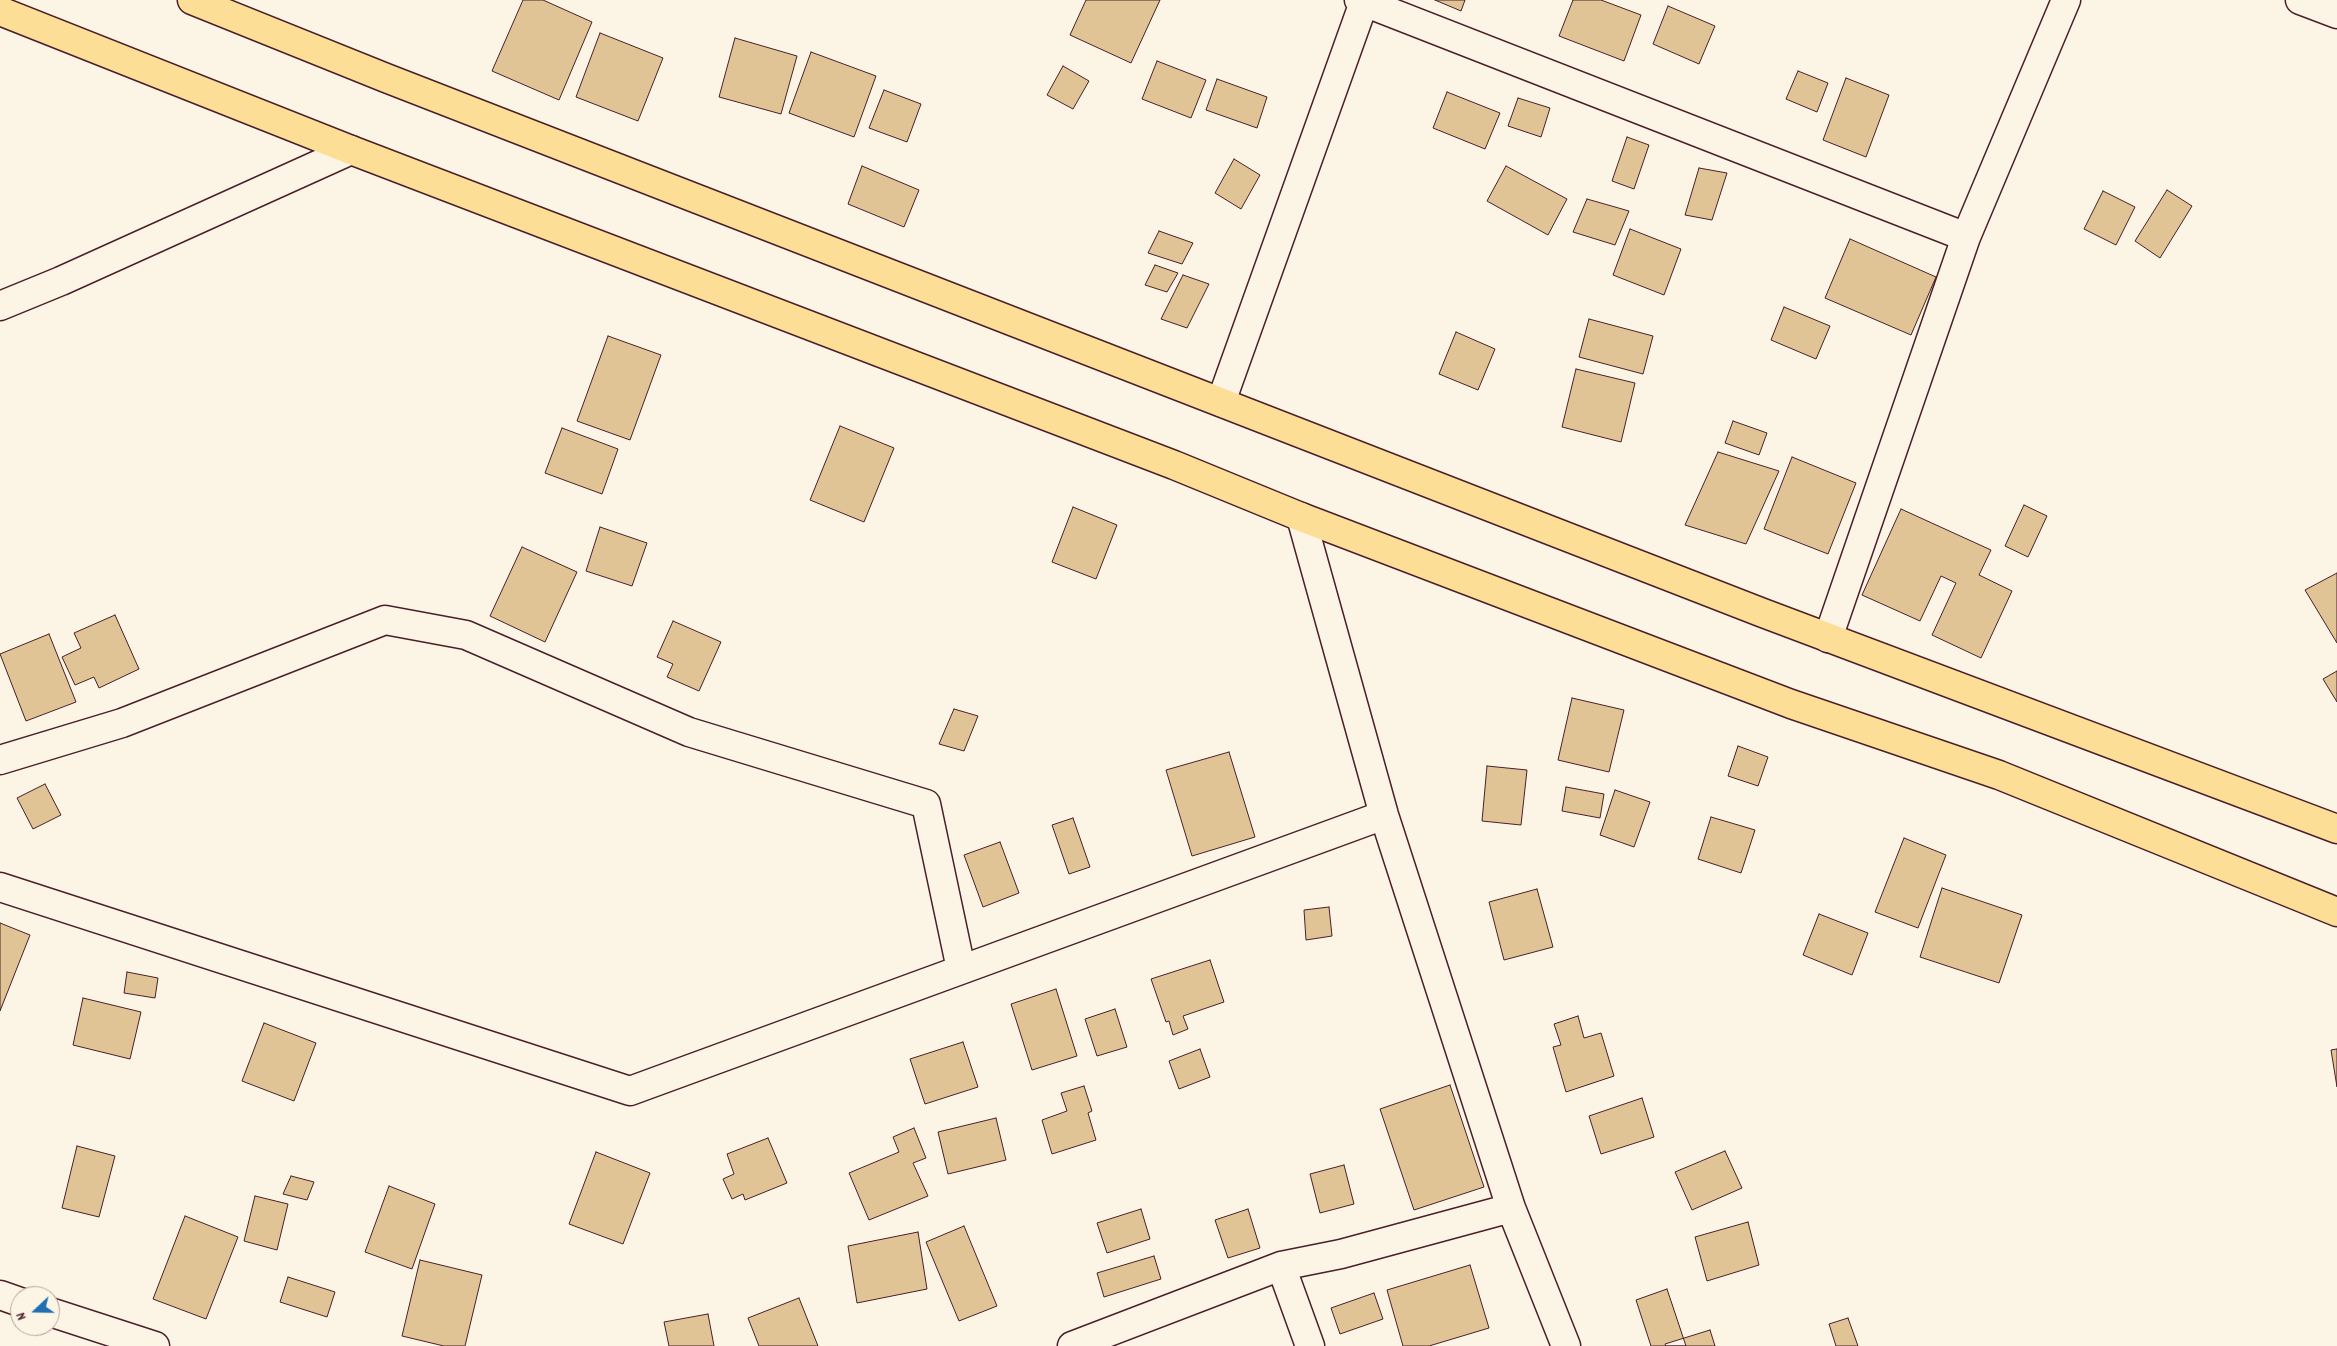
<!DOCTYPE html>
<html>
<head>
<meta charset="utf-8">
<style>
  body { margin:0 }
  #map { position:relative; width:2337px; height:1346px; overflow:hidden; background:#fcf5e5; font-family:Dekko,sans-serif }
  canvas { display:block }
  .north { position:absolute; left:10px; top:1286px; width:50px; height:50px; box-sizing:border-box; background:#fcf5e5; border:1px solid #b59f9b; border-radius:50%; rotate:249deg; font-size:14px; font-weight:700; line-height:20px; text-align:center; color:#4a1f2b }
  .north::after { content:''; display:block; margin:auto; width:18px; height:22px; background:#1f6fb2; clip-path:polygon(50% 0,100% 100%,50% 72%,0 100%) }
</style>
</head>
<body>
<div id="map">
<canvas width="2337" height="1346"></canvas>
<div class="north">N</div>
</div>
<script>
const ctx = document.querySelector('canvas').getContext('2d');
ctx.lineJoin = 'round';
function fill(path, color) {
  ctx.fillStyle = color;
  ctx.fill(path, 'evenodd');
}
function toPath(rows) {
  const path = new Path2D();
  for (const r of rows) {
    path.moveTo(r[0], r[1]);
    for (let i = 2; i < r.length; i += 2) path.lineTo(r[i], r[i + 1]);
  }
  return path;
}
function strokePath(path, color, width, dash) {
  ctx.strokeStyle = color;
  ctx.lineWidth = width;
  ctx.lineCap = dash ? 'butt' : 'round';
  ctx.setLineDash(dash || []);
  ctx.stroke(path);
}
const building = toPath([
  [523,0,543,0,592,22,559,100,492,71,523,0],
  [1086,0,1160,0,1131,63,1070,35,1086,0],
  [1435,0,1465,0,1461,11,1435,0],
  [1573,0,1601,0,1641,15,1624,61,1559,36,1573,0],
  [1668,6,1715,26,1699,64,1653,44,1668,6],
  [600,33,663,58,638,121,576,97,600,33],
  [735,38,797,56,781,114,719,97,735,38],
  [811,52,876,76,854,137,789,113,811,52],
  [1157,61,1206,80,1191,118,1142,99,1157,61],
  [1063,66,1089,81,1073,109,1047,95,1063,66],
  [1798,71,1828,83,1817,112,1786,99,1798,71],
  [1846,78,1889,95,1866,157,1823,140,1846,78],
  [1217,79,1267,97,1257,128,1206,110,1217,79],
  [884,90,921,104,907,142,869,128,884,90],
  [1447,92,1500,113,1485,149,1433,128,1447,92],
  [1518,98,1550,108,1541,137,1508,126,1518,98],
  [1627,137,1649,145,1634,189,1612,181,1627,137],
  [1234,159,1260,175,1241,209,1215,193,1234,159],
  [862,166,919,190,904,227,848,204,862,166],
  [1506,166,1567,199,1548,235,1487,201,1506,166],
  [1699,168,1727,173,1712,220,1685,215,1699,168],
  [2167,190,2192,206,2160,258,2135,241,2167,190],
  [2103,191,2135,207,2116,245,2084,229,2103,191],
  [1587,199,1629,211,1615,245,1573,232,1587,199],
  [1630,229,1681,249,1664,295,1613,275,1630,229],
  [1159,231,1193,243,1182,264,1148,253,1159,231],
  [1850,239,1936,277,1911,335,1825,298,1850,239],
  [1155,265,1178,273,1167,292,1145,285,1155,265],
  [1183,275,1209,284,1187,328,1161,319,1183,275],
  [1784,307,1830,326,1816,359,1771,340,1784,307],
  [1589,319,1653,336,1643,374,1579,357,1589,319],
  [1456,332,1495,349,1478,390,1439,374,1456,332],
  [608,336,661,355,630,440,577,421,608,336],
  [1576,369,1635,383,1621,442,1562,427,1576,369],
  [1733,421,1767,433,1759,455,1725,443,1733,421],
  [840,426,894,448,864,522,810,500,840,426],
  [562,428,618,449,602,494,545,473,562,428],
  [1718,452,1779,471,1746,544,1685,525,1718,452],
  [1792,457,1856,483,1828,554,1764,529,1792,457],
  [2024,505,2047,516,2028,557,2005,546,2024,505],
  [1073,507,1117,525,1096,579,1052,562,1073,507],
  [1901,509,1991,550,1979,575,2012,591,1981,658,1932,635,1956,583,1941,576,1920,621,1862,595,1901,509],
  [600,527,647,543,632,586,586,571,600,527],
  [522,547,577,572,545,642,490,616,522,547],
  [2337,573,2337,643,2305,590,2337,573],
  [115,615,139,669,99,688,94,677,75,685,62,657,81,648,74,633,115,615],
  [673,621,721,642,699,691,667,677,673,664,657,657,673,621],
  [49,634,76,702,26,721,0,654,49,634],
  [2337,671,2337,702,2323,679,2337,671],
  [1572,698,1624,710,1609,772,1558,760,1572,698],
  [954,709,978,716,964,751,939,744,954,709],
  [1738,746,1768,757,1758,786,1728,776,1738,746],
  [1229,752,1255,837,1192,856,1166,770,1229,752],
  [1487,766,1527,770,1521,825,1482,821,1487,766],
  [45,784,61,815,33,829,17,798,45,784],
  [1566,787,1604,794,1600,818,1562,811,1566,787],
  [1615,790,1650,802,1634,847,1600,835,1615,790],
  [1711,817,1755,830,1741,873,1698,859,1711,817],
  [1073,818,1090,867,1069,874,1052,825,1073,818],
  [1904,838,1946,855,1918,928,1875,912,1904,838],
  [1000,842,1019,893,983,907,964,855,1000,842],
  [1942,888,2022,915,1999,983,1920,957,1942,888],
  [1537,889,1553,947,1504,960,1489,902,1537,889],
  [1329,907,1332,936,1306,940,1304,910,1329,907],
  [1819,914,1868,933,1852,975,1803,955,1819,914],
  [0,923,30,935,0,1011,0,923],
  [1210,960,1224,1002,1183,1016,1188,1029,1173,1035,1169,1021,1166,1022,1151,979,1210,960],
  [127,972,158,978,155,998,124,993,127,972],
  [1056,989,1077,1056,1032,1070,1011,1004,1056,989],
  [83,998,141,1012,130,1059,73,1045,83,998],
  [1115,1009,1127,1047,1097,1056,1085,1019,1115,1009],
  [1578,1016,1584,1038,1601,1033,1614,1076,1566,1092,1553,1047,1561,1045,1554,1024,1578,1016],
  [264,1023,316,1043,294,1101,242,1081,264,1023],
  [963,1042,978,1087,925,1104,910,1059,963,1042],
  [1200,1049,1210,1077,1179,1089,1169,1061,1200,1049],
  [2337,1049,2337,1087,2331,1050,2337,1049],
  [1450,1085,1484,1187,1414,1210,1380,1109,1450,1085],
  [1084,1086,1092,1111,1088,1113,1096,1140,1052,1154,1042,1120,1067,1111,1061,1093,1084,1086],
  [1642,1098,1654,1137,1601,1154,1589,1116,1642,1098],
  [996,1118,1006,1160,948,1174,938,1132,996,1118],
  [914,1128,926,1158,913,1163,928,1196,869,1220,849,1173,899,1152,893,1137,914,1128],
  [768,1138,787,1183,745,1200,743,1194,732,1199,723,1179,734,1174,727,1154,768,1138],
  [77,1146,115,1156,99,1217,62,1208,77,1146],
  [1725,1151,1742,1188,1692,1210,1675,1172,1725,1151],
  [596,1152,650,1173,623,1244,569,1224,596,1152],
  [1344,1165,1354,1204,1320,1213,1310,1174,1344,1165],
  [291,1176,314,1182,307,1200,283,1194,291,1176],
  [389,1186,435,1204,412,1269,365,1252,389,1186],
  [255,1196,288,1204,277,1250,244,1241,255,1196],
  [1141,1209,1150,1239,1107,1253,1097,1223,1141,1209],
  [1248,1209,1260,1248,1228,1258,1215,1220,1248,1209],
  [185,1216,238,1237,206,1319,153,1299,185,1216],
  [1748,1222,1759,1265,1707,1281,1695,1237,1748,1222],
  [964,1226,997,1306,959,1321,926,1242,964,1226],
  [918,1232,927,1289,857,1303,848,1246,918,1232],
  [1154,1256,1161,1279,1104,1297,1097,1273,1154,1256],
  [420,1260,482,1275,465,1346,444,1346,402,1336,420,1260],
  [1470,1265,1489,1328,1429,1346,1403,1346,1387,1290,1470,1265],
  [288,1277,335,1292,327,1317,280,1302,288,1277],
  [1667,1289,1686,1346,1651,1346,1636,1300,1667,1289],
  [1374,1293,1383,1319,1340,1334,1331,1308,1374,1293],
  [799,1298,818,1346,759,1346,748,1318,799,1298],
  [708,1314,714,1346,669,1346,664,1322,708,1314],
  [1848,1318,1858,1346,1836,1346,1829,1324,1848,1318],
  [1710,1330,1715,1346,1666,1346,1665,1344,1710,1330]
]);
const minor = toPath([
  [1365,0,1364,2,1966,237],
  [2300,0,2337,14],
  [0,306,61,281,351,150],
  [1221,402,1364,2,1359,0],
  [1301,517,1384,815,1511,1208,1566,1346],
  [1828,638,1966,237,2066,0],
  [0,760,122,723,385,620,466,635,689,732,926,804,961,969],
  [0,887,630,1091,1384,815],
  [1281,1266,1310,1346],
  [0,1295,20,1302],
  [50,1312,155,1346],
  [1072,1346,1281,1266,1341,1254,1511,1208]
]);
const major = toPath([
  [192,0,386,78,1763,613,2337,829],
  [0,11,351,150,1174,465,1301,517,1791,704,1999,775,2337,912]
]);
fill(building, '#e0c495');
strokePath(building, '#4a1f2b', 1);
strokePath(minor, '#4a1f2b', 31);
strokePath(major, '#4a1f2b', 31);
strokePath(minor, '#fcf5e5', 28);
strokePath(major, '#fdde96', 28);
</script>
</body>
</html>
